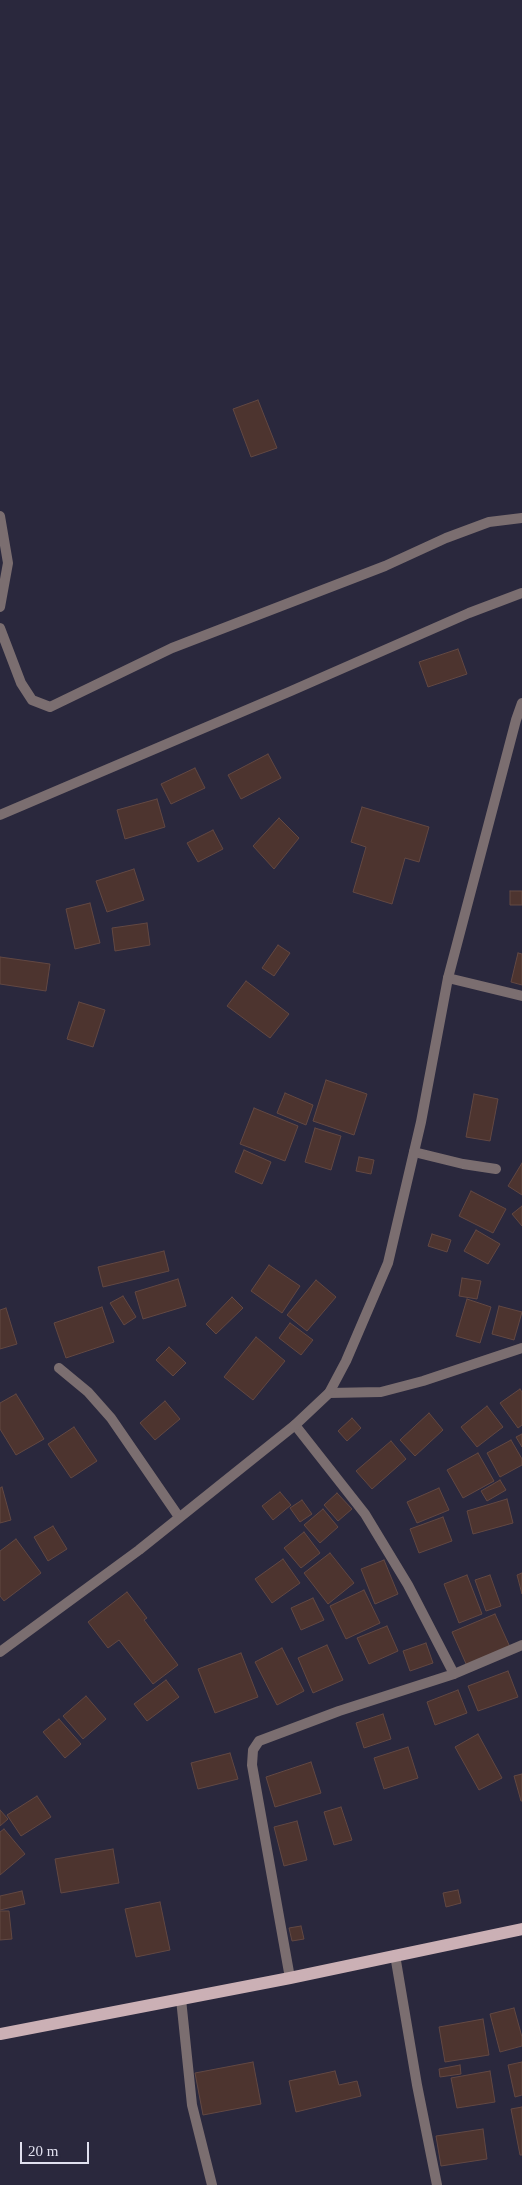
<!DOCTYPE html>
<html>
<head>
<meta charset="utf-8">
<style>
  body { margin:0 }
  #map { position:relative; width:522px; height:2185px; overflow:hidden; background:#2a283d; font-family:Georgia,serif }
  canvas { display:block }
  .scale { position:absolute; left:20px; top:2142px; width:69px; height:22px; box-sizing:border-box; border:2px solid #e0e0ee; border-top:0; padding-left:6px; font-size:15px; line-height:18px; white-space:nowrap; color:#e0e0ee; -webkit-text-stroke:4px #2a283d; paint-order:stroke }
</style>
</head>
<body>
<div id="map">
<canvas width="522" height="2185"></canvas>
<div class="scale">20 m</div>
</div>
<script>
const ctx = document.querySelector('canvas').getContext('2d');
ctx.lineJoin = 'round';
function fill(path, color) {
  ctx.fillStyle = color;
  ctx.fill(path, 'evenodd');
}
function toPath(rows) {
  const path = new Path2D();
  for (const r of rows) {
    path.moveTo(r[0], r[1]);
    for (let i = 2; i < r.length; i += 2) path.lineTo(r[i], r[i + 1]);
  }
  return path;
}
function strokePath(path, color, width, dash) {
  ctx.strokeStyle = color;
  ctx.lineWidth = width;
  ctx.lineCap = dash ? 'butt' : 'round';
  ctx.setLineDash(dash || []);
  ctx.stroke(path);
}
const building = toPath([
  [258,400,277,448,251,457,233,409,258,400],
  [458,649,467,674,428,687,419,662,458,649],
  [268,754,281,778,241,799,228,775,268,754],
  [195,768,205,788,171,804,161,784,195,768],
  [157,799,165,827,125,839,117,810,157,799],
  [362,807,429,827,419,862,405,858,392,904,353,892,366,847,351,842,362,807],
  [279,818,299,838,274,869,253,846,279,818],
  [213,830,223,849,198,862,187,843,213,830],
  [134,869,144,900,107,912,96,881,134,869],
  [510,891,522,891,522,905,510,905,510,891],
  [90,903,100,943,75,949,66,909,90,903],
  [147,923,150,945,115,951,112,928,147,923],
  [278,945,290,953,274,976,262,968,278,945],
  [518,953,522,954,522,985,511,982,518,953],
  [0,957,50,964,46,991,0,984,0,957],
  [246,981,289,1014,270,1038,227,1006,246,981],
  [79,1002,105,1010,93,1047,67,1039,79,1002],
  [326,1080,367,1094,354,1135,313,1121,326,1080],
  [285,1093,313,1105,306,1125,277,1113,285,1093],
  [474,1094,498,1099,490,1141,466,1137,474,1094],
  [254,1108,298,1126,285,1161,240,1144,254,1108],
  [315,1128,341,1136,331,1170,305,1162,315,1128],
  [244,1150,271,1162,262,1184,235,1172,244,1150],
  [359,1157,374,1160,371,1174,356,1171,359,1157],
  [522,1163,522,1195,508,1186,522,1163],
  [471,1191,506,1209,493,1233,459,1216,471,1191],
  [522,1206,522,1226,512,1214,522,1206],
  [476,1230,500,1244,488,1264,464,1251,476,1230],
  [432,1234,451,1240,447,1252,428,1246,432,1234],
  [164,1251,169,1271,103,1287,98,1267,164,1251],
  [269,1265,300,1286,282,1313,251,1291,269,1265],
  [462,1278,481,1281,477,1299,459,1296,462,1278],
  [178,1279,186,1306,143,1319,135,1292,178,1279],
  [316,1280,336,1297,307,1331,287,1315,316,1280],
  [123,1296,136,1317,124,1325,110,1303,123,1296],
  [232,1297,243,1308,216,1334,206,1324,232,1297],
  [467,1299,491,1307,480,1343,456,1336,467,1299],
  [499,1306,522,1312,514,1340,492,1334,499,1306],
  [102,1307,114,1342,66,1358,54,1323,102,1307],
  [6,1308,17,1344,0,1349,0,1310,6,1308],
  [290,1323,313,1340,301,1355,279,1338,290,1323],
  [256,1337,285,1361,253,1400,224,1377,256,1337],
  [169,1347,186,1363,173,1376,156,1360,169,1347],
  [520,1389,522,1392,522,1425,518,1428,500,1403,520,1389],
  [16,1394,44,1439,16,1455,0,1429,0,1403,16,1394],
  [165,1401,180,1419,155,1440,140,1423,165,1401],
  [487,1406,503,1427,477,1447,461,1427,487,1406],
  [429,1413,443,1430,415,1456,400,1440,429,1413],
  [352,1418,361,1428,347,1441,338,1431,352,1418],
  [74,1427,97,1461,71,1478,48,1444,74,1427],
  [522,1434,522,1447,516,1437,522,1434],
  [511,1440,522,1459,522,1465,500,1477,487,1453,511,1440],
  [391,1441,406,1459,372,1489,356,1471,391,1441],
  [478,1453,494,1481,463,1498,447,1470,478,1453],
  [500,1480,506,1490,487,1501,481,1491,500,1480],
  [2,1487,11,1520,0,1523,0,1488,2,1487],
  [439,1488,449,1510,417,1523,407,1502,439,1488],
  [280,1492,291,1505,273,1520,262,1506,280,1492],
  [337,1493,352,1509,338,1521,324,1505,337,1493],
  [507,1499,513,1523,473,1534,467,1511,507,1499],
  [302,1500,312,1514,300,1522,290,1508,302,1500],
  [323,1509,338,1527,320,1543,304,1525,323,1509],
  [443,1517,452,1541,419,1553,410,1529,443,1517],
  [53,1526,67,1549,48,1561,34,1537,53,1526],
  [304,1532,320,1553,301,1568,284,1548,304,1532],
  [16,1539,41,1573,4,1601,0,1596,0,1551,16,1539],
  [330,1553,354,1583,328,1604,304,1573,330,1553],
  [283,1559,300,1583,272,1603,255,1579,283,1559],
  [384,1560,398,1594,375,1604,361,1569,384,1560],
  [522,1573,522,1594,517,1575,522,1573],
  [467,1575,482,1614,459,1623,444,1584,467,1575],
  [490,1575,501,1606,486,1611,475,1580,490,1575],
  [364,1590,380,1623,346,1639,330,1606,364,1590],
  [127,1592,147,1618,144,1620,178,1665,153,1684,119,1640,108,1648,88,1622,127,1592],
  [313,1598,324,1620,301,1630,291,1608,313,1598],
  [495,1614,510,1647,467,1666,452,1632,495,1614],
  [387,1626,398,1651,369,1664,357,1638,387,1626],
  [426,1643,433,1663,410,1671,403,1651,426,1643],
  [327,1645,343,1680,313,1693,298,1658,327,1645],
  [282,1648,304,1691,277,1705,255,1662,282,1648],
  [241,1653,258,1697,215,1713,198,1669,241,1653],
  [508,1671,518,1697,478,1711,468,1686,508,1671],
  [166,1680,179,1697,147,1721,134,1704,166,1680],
  [458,1690,467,1713,435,1725,427,1702,458,1690],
  [86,1696,106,1719,83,1739,63,1716,86,1696],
  [383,1714,391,1739,364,1748,356,1723,383,1714],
  [59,1719,81,1744,65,1758,43,1732,59,1719],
  [478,1734,502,1778,479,1790,455,1747,478,1734],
  [408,1747,418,1778,384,1789,374,1758,408,1747],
  [230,1753,238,1779,198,1789,191,1763,230,1753],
  [311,1762,321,1793,275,1807,266,1777,311,1762],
  [522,1774,522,1801,521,1801,514,1776,522,1774],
  [37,1796,51,1817,21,1836,7,1815,37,1796],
  [341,1807,352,1840,334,1845,324,1812,341,1807],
  [0,1810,8,1819,0,1826,0,1810],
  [297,1821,307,1860,284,1866,274,1827,297,1821],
  [4,1829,25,1854,0,1875,0,1832,4,1829],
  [113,1849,119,1883,61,1893,55,1859,113,1849],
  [458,1890,461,1903,446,1907,443,1893,458,1890],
  [22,1891,25,1904,0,1910,0,1896,22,1891],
  [160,1902,170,1950,136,1957,125,1909,160,1902],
  [0,1911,9,1911,12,1939,0,1940,0,1911],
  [301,1926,304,1939,292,1941,289,1928,301,1926],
  [514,2008,522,2037,522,2046,500,2052,490,2014,514,2008],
  [483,2019,489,2055,445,2062,439,2027,483,2019],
  [253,2062,261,2104,203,2115,195,2073,253,2062],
  [522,2062,522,2095,515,2097,508,2065,522,2062],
  [460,2065,461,2074,440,2077,439,2069,460,2065],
  [335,2071,339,2085,357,2081,361,2096,296,2112,289,2081,335,2071],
  [490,2071,495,2102,457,2108,451,2078,490,2071],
  [522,2107,522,2155,520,2155,511,2109,522,2107],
  [483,2129,487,2159,441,2166,436,2136,483,2129]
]);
const minor = toPath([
  [0,516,8,563,0,607],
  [0,628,21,683,32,700,50,707,172,648,385,566,446,538,489,522,522,518],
  [0,815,291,691,469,613,522,593],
  [448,978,522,996],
  [414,1152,463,1164,496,1169],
  [59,1368,88,1392,111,1418,179,1517],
  [329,1393,381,1392,423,1381,522,1348],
  [295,1425,365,1514,408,1585,454,1674],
  [395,1955,417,2085,437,2185],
  [290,1978,252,1765,253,1750,259,1741,339,1711,454,1674,522,1645],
  [181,1999,192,2105,212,2185]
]);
const tertiary = toPath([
  [0,1652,139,1550,295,1425,329,1393,346,1361,388,1263,421,1122,448,978,516,720,522,703]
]);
const primary = toPath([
  [0,2034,290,1978,522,1929]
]);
fill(building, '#4d342f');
strokePath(building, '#624843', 1);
strokePath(minor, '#7b6e70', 10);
strokePath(tertiary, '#7b6e70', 10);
strokePath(primary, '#cbb0b5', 12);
</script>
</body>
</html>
